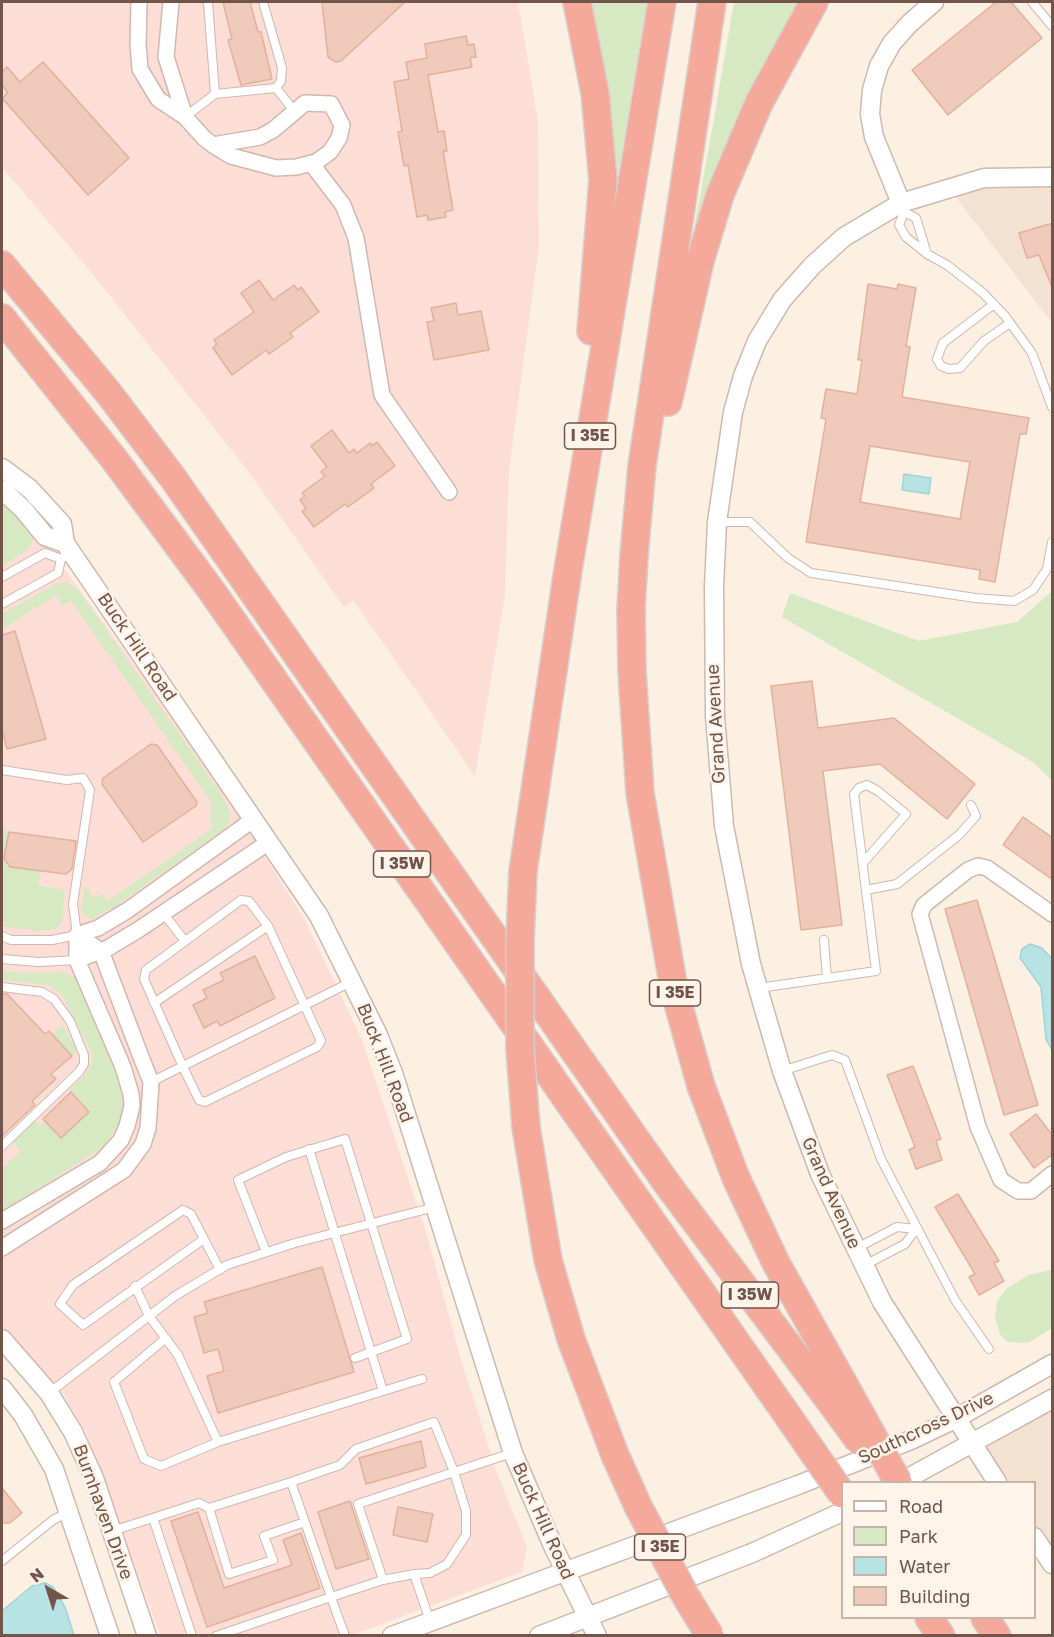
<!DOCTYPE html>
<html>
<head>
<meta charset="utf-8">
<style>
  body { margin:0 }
  #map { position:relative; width:1054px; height:1637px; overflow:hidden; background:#fcf0e3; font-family:"Golos Text",sans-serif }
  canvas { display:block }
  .frame { position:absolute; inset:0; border:3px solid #73544a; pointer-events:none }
  .legend { position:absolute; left:841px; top:1481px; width:195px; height:138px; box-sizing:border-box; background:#fff4e9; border:2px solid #c7b4a9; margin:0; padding:8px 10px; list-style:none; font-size:18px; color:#73544a }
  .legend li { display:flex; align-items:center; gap:12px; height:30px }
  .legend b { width:30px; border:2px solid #c7b4a9 }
  .north { position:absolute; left:18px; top:1559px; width:60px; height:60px; -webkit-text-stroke:4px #fff4e9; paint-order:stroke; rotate:321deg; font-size:16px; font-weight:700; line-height:24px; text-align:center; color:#73544a }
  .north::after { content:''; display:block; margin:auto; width:21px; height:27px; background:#73544a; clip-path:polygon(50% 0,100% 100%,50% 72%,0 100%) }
</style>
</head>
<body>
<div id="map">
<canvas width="1054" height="1637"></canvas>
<div class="frame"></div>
<ul class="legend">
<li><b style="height:8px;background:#fff"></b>Road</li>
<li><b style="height:16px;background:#d6e9c2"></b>Park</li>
<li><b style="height:16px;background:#b8e3e5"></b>Water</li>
<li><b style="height:16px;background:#f0cbbb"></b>Building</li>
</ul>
<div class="north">N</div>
</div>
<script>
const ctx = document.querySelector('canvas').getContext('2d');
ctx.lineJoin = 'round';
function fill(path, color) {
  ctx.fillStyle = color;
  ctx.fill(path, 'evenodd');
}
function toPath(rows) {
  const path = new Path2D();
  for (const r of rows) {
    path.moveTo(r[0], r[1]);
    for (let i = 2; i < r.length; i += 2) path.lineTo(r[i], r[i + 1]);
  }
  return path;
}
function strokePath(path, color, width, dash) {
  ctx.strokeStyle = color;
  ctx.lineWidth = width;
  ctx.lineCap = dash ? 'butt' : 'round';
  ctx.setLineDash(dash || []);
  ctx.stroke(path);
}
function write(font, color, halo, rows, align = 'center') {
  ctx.font = font + ' "Golos Text",sans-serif';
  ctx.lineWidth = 5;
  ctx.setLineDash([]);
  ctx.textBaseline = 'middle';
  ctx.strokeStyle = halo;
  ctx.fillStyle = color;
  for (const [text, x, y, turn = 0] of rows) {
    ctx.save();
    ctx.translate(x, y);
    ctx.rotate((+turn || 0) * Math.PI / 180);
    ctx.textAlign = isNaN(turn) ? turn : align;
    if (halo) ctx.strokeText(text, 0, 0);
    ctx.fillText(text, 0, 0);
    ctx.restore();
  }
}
const residential = toPath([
  [1052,182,1052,323,948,187],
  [1052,1397,1052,1564,1035,1537,1034,1482,997,1482,972,1446]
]);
const commercial = toPath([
  [2,2,518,2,538,122,539,245,509,471,505,595,475,776,354,601,344,607,251,475,95,277,2,167],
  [2,488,41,537,144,678,241,819,305,920,362,1040,427,1235,461,1360,497,1473,527,1547,522,1572,352,1635,160,1635,87,1435,64,1395,2,1327]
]);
const green = toPath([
  [584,2,647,2,611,217],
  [734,2,799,2,688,262,712,130],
  [2,490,34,532,34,538,30,548,2,566],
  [66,582,78,590,92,609,221,794,231,813,229,823,223,830,114,907,91,919,83,915,81,911,84,887,88,888,93,898,102,893,108,901,213,828,209,819,212,806,207,796,71,601,62,606,56,595,2,630,2,614,56,584],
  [1052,591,1052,781,1033,762,782,617,790,593,919,641,1017,622],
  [2,827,9,832,4,857,10,867,41,871,38,885,65,890,62,923,55,929,38,931,2,926],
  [2,970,27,973,64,972,75,977,119,1082,123,1104,119,1122,105,1146,2,1211,2,1169,20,1152,13,1141,35,1121,40,1126,45,1121,61,1138,89,1112,69,1090,86,1073,91,1064,92,1054,63,996,48,985,2,980],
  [62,1025,77,1050,72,1056,52,1034],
  [1052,1270,1052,1328,1028,1343,1008,1342,1001,1336,995,1319,997,1302,1006,1289,1028,1275]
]);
const water = toPath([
  [904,474,931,478,929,494,902,490,904,474],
  [1030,944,1042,948,1052,959,1052,1050,1046,1039,1041,987,1020,958,1022,949,1030,944],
  [45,1583,53,1587,65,1607,74,1635,2,1635,2,1611,32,1586,45,1583]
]);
const building = toPath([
  [223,2,250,2,258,32,261,32,272,79,241,85,228,40,232,39,223,2],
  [322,2,405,2,341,61,336,62,328,57,322,2],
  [996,2,1011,2,1042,38,948,115,912,70,996,2],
  [466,36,468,45,474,44,476,57,470,58,472,67,428,75,438,132,444,131,447,151,443,151,453,210,445,212,446,217,428,220,427,215,417,217,408,165,404,166,398,132,402,131,394,82,409,79,406,62,427,58,425,44,466,36],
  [43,62,129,158,88,195,2,98,8,93,2,85,2,72,7,67,20,82,43,62],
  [1053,223,1053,287,1052,287,1039,255,1027,258,1019,233,1053,223],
  [259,280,273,300,294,285,298,290,301,287,319,312,290,333,293,337,269,354,266,350,232,375,213,348,217,344,214,340,254,312,241,293,259,280],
  [868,284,897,289,898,284,916,288,906,346,910,347,902,397,1029,418,1026,434,1020,434,995,582,979,579,980,570,806,542,826,419,821,418,826,389,857,394,862,360,858,360,868,284],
  [870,446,970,462,960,519,860,502,870,446],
  [456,303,458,315,481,311,489,350,434,360,427,322,434,321,431,308,456,303],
  [332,430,349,453,354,449,357,453,370,443,372,446,377,442,395,466,371,484,374,488,348,507,345,504,314,527,302,511,306,508,300,500,305,496,302,493,325,476,321,472,327,467,311,446,332,430],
  [15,631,46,739,7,749,2,729,2,635,15,631],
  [812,681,818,728,894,718,975,784,947,819,880,764,823,771,842,925,801,930,771,686,812,681],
  [151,744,157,745,197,802,196,806,143,842,102,784,103,778,151,744],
  [1023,817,1053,838,1053,880,1003,845,1023,817],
  [9,832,76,841,72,869,66,874,10,867,4,858,9,832],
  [977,900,1038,1105,1004,1115,945,909,977,900],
  [255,956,275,998,220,1026,217,1021,204,1028,193,1005,207,998,203,990,224,980,220,973,255,956],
  [2,993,7,994,45,1034,49,1031,72,1056,51,1074,56,1079,32,1101,35,1105,2,1136,2,993],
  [913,1066,941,1139,936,1141,942,1160,916,1169,909,1150,915,1147,887,1075,913,1066],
  [71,1092,89,1112,61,1138,43,1119,71,1092],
  [1036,1114,1053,1136,1053,1154,1034,1168,1010,1134,1036,1114],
  [958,1194,999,1261,994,1263,1004,1281,979,1295,969,1277,975,1274,935,1207,958,1194],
  [322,1267,354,1372,218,1413,207,1376,224,1371,218,1349,204,1353,194,1317,208,1313,204,1302,322,1267],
  [421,1441,426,1467,366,1484,359,1458,421,1441],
  [2,1488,22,1513,10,1523,2,1523,2,1488],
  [350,1501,369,1559,336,1569,318,1512,350,1501],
  [398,1507,433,1514,427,1542,393,1535,398,1507],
  [198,1512,224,1588,292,1565,283,1540,301,1533,320,1588,207,1627,171,1521,198,1512]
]);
const service = toPath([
  [208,2,215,94],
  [263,2,282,68,281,81,276,88],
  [1032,2,1052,26],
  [185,117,215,94,276,88,295,112],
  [901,203,904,212,899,225,902,230,906,237,927,254,916,218,904,212],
  [927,254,947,265,983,293,1005,316,1032,353,1052,407],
  [994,304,943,343,937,359,941,366,949,369,960,368,984,341,1010,323],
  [719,522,750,522,788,558,811,573,975,598,1014,601,1033,590,1047,569,1052,542],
  [2,577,45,553,61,559],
  [2,604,58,573,61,559,71,552],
  [2,770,67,780,83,778,90,790,73,904,77,935,52,940,11,940,2,936],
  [866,890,897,884,959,835,976,816,971,805],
  [241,900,249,901,268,926,321,1041,317,1047,205,1102,199,1100,183,1067,144,979,146,970,241,900],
  [163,913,185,941],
  [824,940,827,978],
  [2,959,38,962,77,960],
  [2,987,42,992,54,999,70,1021,84,1055,84,1064,79,1072,2,1146],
  [759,988,876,971,854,794,859,788,867,785,878,791,906,814,863,863],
  [154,1003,268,926],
  [782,1071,832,1055,845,1060,881,1159,955,1300,989,1349],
  [151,1082,351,982],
  [309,1149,383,1391],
  [204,1239,83,1325,60,1304,73,1285,183,1210,191,1214,204,1239,220,1270],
  [857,1248,897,1227,916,1229,905,1244,865,1265],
  [266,1252,238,1180,286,1157,345,1139,407,1339,355,1358],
  [135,1286,149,1316,178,1355,218,1442],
  [166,1338,114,1382,144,1459,161,1466,218,1442,422,1379],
  [49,1393,175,1296,227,1265,295,1243,435,1207],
  [291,1482,331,1597,383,1580,358,1504,454,1472,466,1511,466,1535,447,1564,430,1573,414,1574],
  [209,1508,229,1574,273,1560,264,1536,305,1522],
  [153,1518,199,1503,209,1508,291,1482,340,1465,356,1449,434,1422,454,1472,512,1453],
  [112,1531,153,1518,192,1636],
  [2,1561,53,1520,68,1512],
  [383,1580,414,1574,430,1621],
  [216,1636,331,1597,345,1636]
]);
const minor = toPath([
  [139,2,138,44,140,69,158,99,185,117,204,138,213,145,231,156,276,168,296,167,316,162,330,152,339,138,342,125,331,104,305,103,273,130,260,137,213,145],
  [171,2,166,57,185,117],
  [311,163,343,205,356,238,382,395,449,492],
  [1052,914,987,868,978,866,968,870,924,905,920,914,978,1127,1001,1180,1018,1191,1031,1191,1052,1174],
  [77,935,98,928,128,910,254,819],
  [77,960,108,948,138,930,269,842],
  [2,1221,100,1163,121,1140,127,1126,132,1106,131,1094,123,1067,77,960,77,935],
  [2,1248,124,1170,143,1144,148,1128,151,1082,141,1057,101,951,77,935]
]);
const tertiary = toPath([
  [901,203,874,137,870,114,872,90,879,66,892,43,910,23,934,2],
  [2,468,30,489,62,524,65,543,71,552,319,916,378,1035,393,1073,513,1453,553,1546,597,1636],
  [2,490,23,509,45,536,65,543],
  [2,1339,49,1393,73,1432,94,1478,147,1636],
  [2,1388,23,1415,54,1469,110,1636],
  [901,1482,1052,1399],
  [997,1482,882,1302,820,1174,782,1071,751,964,724,826,715,716,714,587,717,522,733,412,743,376,757,341,782,300,812,266,844,237,901,203,984,178,1052,177],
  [1034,1537,1052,1564],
  [392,1636,798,1485,911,1440,955,1419,1052,1364],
  [539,1636,752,1553,842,1512]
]);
const motorway = toPath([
  [577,2,595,93,603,180,591,331],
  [712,2,642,466,634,556,631,609,632,671,640,793,674,989,701,1086,736,1178,776,1263,850,1395],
  [2,265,107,391,173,478,668,1185,832,1404],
  [2,318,114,459,211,590,790,1419],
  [668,402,700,261,720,195,759,103,814,2],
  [523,871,568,570,662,2],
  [526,1127,548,1260,571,1339,615,1455],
  [929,1618,941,1636],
  [985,1618,997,1636]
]);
const motorwayBridge = toPath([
  [523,871,520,940,520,1049,526,1127],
  [850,1395,898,1482],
  [832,1404,859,1441],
  [790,1419,842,1494],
  [615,1455,638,1506,685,1595,710,1636]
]);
const shields = [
  [590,436,51],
  [402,864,57],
  [675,993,51],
  [750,1295,57],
  [660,1547,51]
];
const shieldNames = [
  ["I 35E",590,436],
  ["I 35W",402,864],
  ["I 35E",675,993],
  ["I 35W",750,1295],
  ["I 35E",660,1547]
];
const streetNames = [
  ["Buck Hill Road",137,647,56],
  ["Grand Avenue",716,724,-93],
  ["Buck Hill Road",385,1063,69],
  ["Grand Avenue",831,1193,66],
  ["Southcross Drive",926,1428,-25],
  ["Burnhaven Drive",103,1512,70],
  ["Buck Hill Road",543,1521,66]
];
fill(residential, '#f3e1d2');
fill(commercial, '#fcded7');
fill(green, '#d6e9c2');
fill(water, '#b8e3e5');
strokePath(water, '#9fd3d6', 1.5);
fill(building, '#f0cbbb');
strokePath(building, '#e3b09c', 1.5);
strokePath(service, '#cfb8ad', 10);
strokePath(minor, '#cfb8ad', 18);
strokePath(tertiary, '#cfb8ad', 21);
strokePath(motorway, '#d8cfcc', 30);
strokePath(service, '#fff', 8);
strokePath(minor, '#fff', 15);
strokePath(tertiary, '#fff', 18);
strokePath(motorway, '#f5a99b', 27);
strokePath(motorwayBridge, '#d8cfcc', 30, []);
strokePath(motorwayBridge, '#f5a99b', 27);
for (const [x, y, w] of shields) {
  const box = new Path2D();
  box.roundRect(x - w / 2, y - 13, w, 26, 4.5);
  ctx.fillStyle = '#fff4e9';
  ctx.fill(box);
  strokePath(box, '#73544a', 1.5);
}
write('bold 16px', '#73544a', null, shieldNames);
write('18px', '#73544a', '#fff4e9', streetNames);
</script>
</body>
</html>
